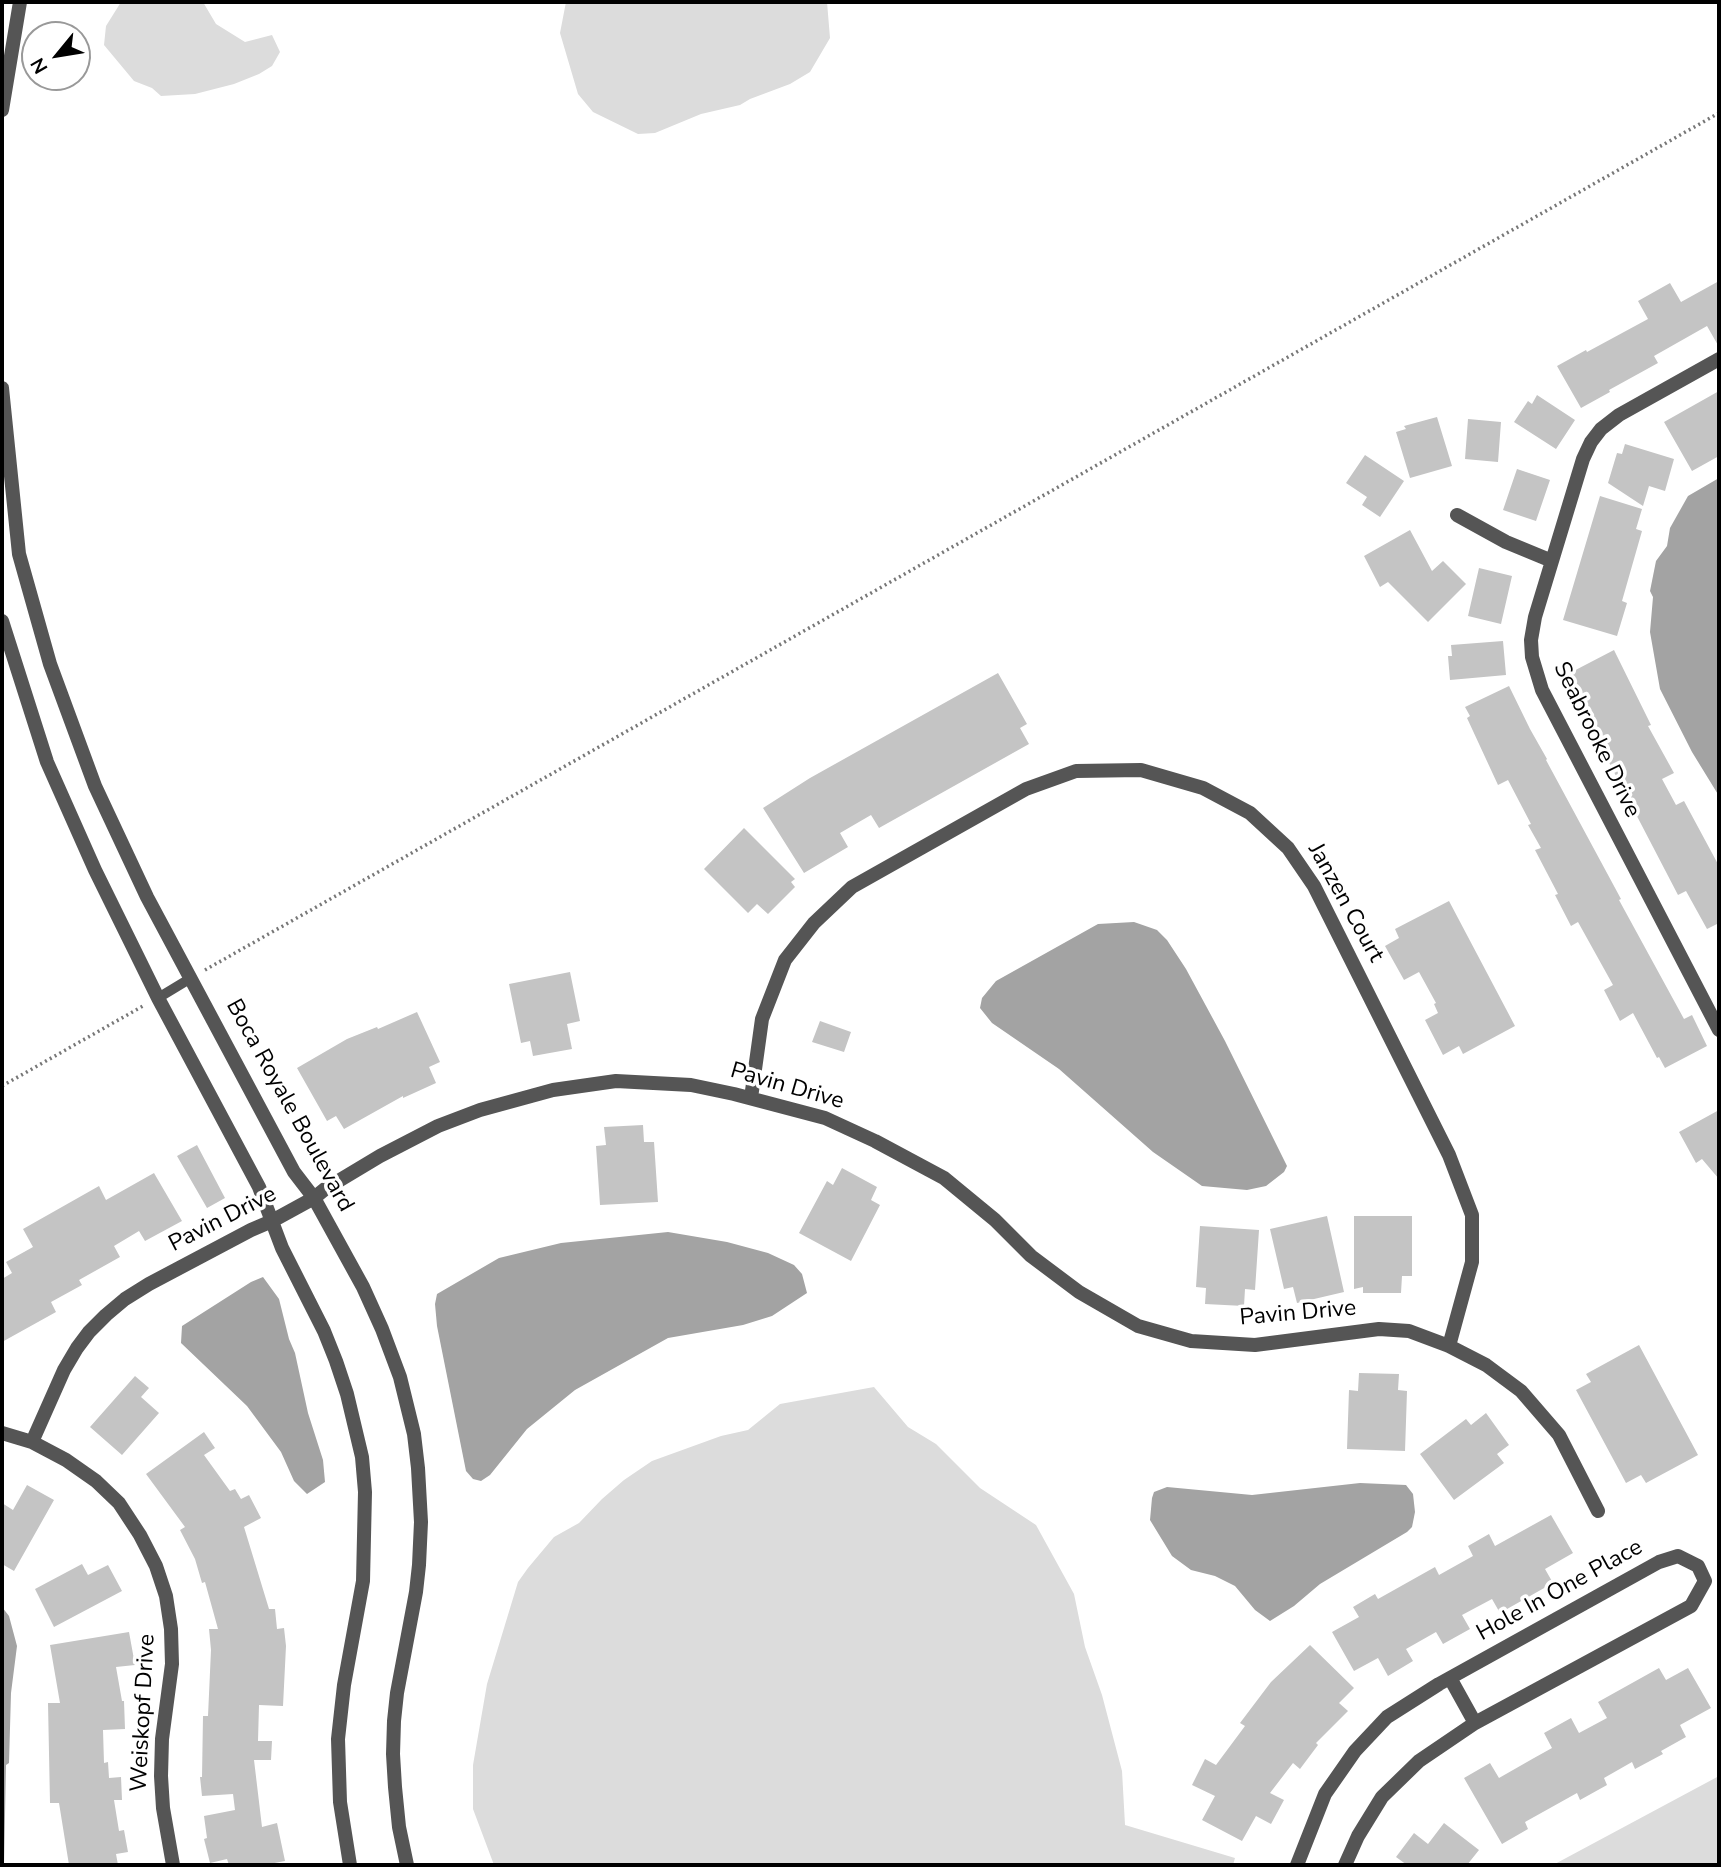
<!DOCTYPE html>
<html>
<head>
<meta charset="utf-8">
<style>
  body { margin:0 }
  #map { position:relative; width:1721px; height:1867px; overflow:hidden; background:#fff; font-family:"Nunito Sans",sans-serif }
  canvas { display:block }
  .frame { position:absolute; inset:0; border:4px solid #000; pointer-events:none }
  .north { position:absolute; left:21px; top:21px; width:70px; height:70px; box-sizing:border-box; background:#fff; border:2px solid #999; border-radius:50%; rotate:240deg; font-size:19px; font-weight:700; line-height:28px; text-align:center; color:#000 }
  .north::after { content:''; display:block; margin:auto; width:24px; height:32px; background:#000; clip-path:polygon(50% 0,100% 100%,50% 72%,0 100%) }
</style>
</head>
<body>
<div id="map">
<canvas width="1721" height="1867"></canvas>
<div class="frame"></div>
<div class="north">N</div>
</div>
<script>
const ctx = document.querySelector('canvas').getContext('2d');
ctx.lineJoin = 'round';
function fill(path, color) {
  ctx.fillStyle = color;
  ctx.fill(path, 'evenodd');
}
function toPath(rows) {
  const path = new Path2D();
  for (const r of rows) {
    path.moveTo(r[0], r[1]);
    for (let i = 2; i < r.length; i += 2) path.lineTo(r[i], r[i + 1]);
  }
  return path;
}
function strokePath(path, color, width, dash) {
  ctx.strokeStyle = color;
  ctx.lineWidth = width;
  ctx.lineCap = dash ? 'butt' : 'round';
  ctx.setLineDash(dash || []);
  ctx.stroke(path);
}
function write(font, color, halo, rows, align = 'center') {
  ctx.font = font + ' "Nunito Sans",sans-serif';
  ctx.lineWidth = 7;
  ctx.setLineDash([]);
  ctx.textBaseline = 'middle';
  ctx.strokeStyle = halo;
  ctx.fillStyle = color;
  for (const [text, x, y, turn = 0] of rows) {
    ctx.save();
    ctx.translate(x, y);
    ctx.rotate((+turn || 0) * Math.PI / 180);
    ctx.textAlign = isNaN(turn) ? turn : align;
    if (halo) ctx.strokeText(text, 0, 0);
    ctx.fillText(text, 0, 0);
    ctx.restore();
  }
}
const green = toPath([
  [121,2,203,2,216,24,245,42,272,35,280,52,272,66,259,74,234,84,195,94,161,96,152,88,134,81,104,45,106,26],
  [566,2,827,2,830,38,810,72,790,84,750,99,740,105,701,114,655,133,638,134,593,112,578,94,560,33],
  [874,1387,908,1427,936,1444,980,1488,1036,1525,1074,1594,1085,1647,1102,1695,1122,1771,1125,1825,1235,1858,1233,1865,494,1865,473,1809,473,1765,487,1684,518,1582,528,1568,554,1537,579,1523,602,1499,624,1480,652,1461,721,1436,748,1430,780,1404],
  [1719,1776,1719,1865,1553,1865]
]);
const water = toPath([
  [1719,478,1719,796,1692,752,1660,689,1650,632,1653,597,1650,591,1656,561,1667,546,1670,528,1688,496],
  [1134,922,1157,930,1167,940,1186,969,1225,1041,1287,1166,1284,1172,1266,1186,1247,1190,1202,1186,1153,1152,1059,1069,992,1023,980,1008,982,998,996,981,1098,924],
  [668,1232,727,1242,768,1253,794,1265,802,1274,807,1293,772,1316,743,1325,668,1338,575,1390,527,1429,490,1475,481,1481,473,1479,466,1471,437,1326,435,1304,437,1294,499,1258,561,1243],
  [263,1277,279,1299,289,1339,295,1353,308,1413,323,1460,325,1482,307,1494,294,1481,281,1452,247,1406,181,1343,182,1326,251,1282],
  [1360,1483,1406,1485,1413,1494,1415,1512,1412,1527,1407,1532,1320,1584,1294,1606,1270,1621,1255,1610,1235,1586,1215,1576,1191,1570,1172,1556,1150,1520,1152,1498,1154,1492,1167,1487,1252,1495],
  [2,1607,9,1616,17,1646,11,1693,9,1763,6,1765,4,1865,2,1865]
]);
const building = toPath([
  [1719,281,1719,347,1707,326,1654,356,1658,363,1609,390,1610,392,1581,408,1557,366,1586,350,1587,352,1648,319,1638,301,1670,283,1681,302],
  [1719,391,1719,456,1692,471,1664,422],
  [1537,395,1575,420,1556,449,1514,422,1528,401,1532,404],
  [1437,417,1452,466,1410,478,1396,432,1406,429,1404,426],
  [1468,419,1501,422,1498,462,1465,459],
  [1625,444,1674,459,1665,491,1649,486,1643,506,1608,483,1617,453,1622,454],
  [1365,455,1404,481,1380,517,1362,505,1367,497,1346,483],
  [1517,469,1550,480,1536,521,1503,510],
  [1600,496,1642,509,1636,529,1642,531,1622,601,1627,603,1617,636,1563,620],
  [1410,530,1432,571,1443,561,1466,584,1428,622,1388,582,1380,587,1364,556],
  [1479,568,1512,576,1501,624,1468,616],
  [1503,641,1506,675,1450,680,1448,656,1452,656,1451,645],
  [1614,650,1651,725,1648,726,1674,773,1662,779,1676,805,1684,801,1719,866,1719,923,1707,929,1686,891,1678,895,1564,676],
  [998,673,1027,724,1020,728,1029,744,879,828,871,815,840,833,848,847,804,873,763,808,810,778],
  [1509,686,1530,729,1547,759,1546,760,1621,899,1619,900,1684,1019,1692,1015,1707,1046,1665,1068,1659,1057,1657,1058,1633,1013,1620,1021,1604,990,1613,985,1578,922,1571,926,1555,895,1558,894,1535,850,1541,848,1528,825,1531,824,1508,780,1498,785,1467,718,1470,716,1465,707],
  [744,828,795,879,791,882,795,887,768,914,757,904,748,913,704,869],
  [1449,901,1515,1026,1463,1054,1459,1046,1443,1055,1425,1020,1438,1013,1434,1004,1436,1003,1419,972,1404,980,1385,946,1399,938,1395,929],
  [570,972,580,1021,567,1024,572,1049,533,1056,530,1041,521,1043,509,984],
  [417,1012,440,1062,429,1067,436,1083,403,1098,403,1096,344,1129,336,1116,327,1121,297,1068,347,1039,377,1027,378,1029],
  [820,1021,851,1032,844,1052,812,1042],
  [1719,1110,1719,1179,1702,1159,1696,1163,1679,1132],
  [643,1125,644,1142,654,1142,658,1202,600,1205,596,1146,606,1145,604,1127],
  [197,1145,225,1198,207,1208,177,1156],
  [842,1168,877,1187,871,1200,880,1205,851,1261,799,1233,827,1181,833,1185],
  [154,1173,182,1221,145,1241,139,1231,114,1246,120,1257,79,1280,82,1285,51,1302,56,1312,2,1342,2,1279,12,1273,6,1262,33,1247,23,1229,99,1186,106,1200],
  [1327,1216,1344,1292,1297,1303,1293,1287,1284,1289,1270,1229],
  [1354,1216,1412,1216,1412,1276,1402,1276,1401,1293,1363,1293,1363,1287,1354,1289],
  [1200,1226,1259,1230,1255,1290,1245,1289,1244,1306,1205,1304,1206,1288,1196,1287],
  [1639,1345,1698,1455,1646,1483,1641,1475,1626,1483,1576,1390,1591,1382,1586,1374],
  [1359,1373,1399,1374,1398,1390,1407,1391,1405,1451,1347,1449,1349,1390,1358,1391],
  [135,1376,149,1388,141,1397,159,1413,122,1455,90,1427],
  [1486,1413,1509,1445,1497,1454,1504,1463,1454,1500,1420,1454,1466,1419,1471,1425],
  [204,1432,215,1448,204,1455,230,1491,235,1489,241,1499,249,1495,261,1518,244,1527,269,1609,275,1609,277,1629,284,1628,286,1646,283,1706,259,1705,258,1741,272,1741,271,1760,254,1760,262,1827,277,1823,285,1861,264,1865,229,1865,227,1859,210,1863,204,1839,207,1838,204,1816,235,1810,233,1794,202,1796,200,1777,202,1777,203,1716,208,1716,211,1650,209,1629,218,1629,205,1582,202,1583,195,1559,180,1530,185,1527,146,1474],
  [27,1485,54,1500,14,1571,2,1564,2,1503,13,1510],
  [1551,1515,1573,1553,1545,1569,1553,1583,1500,1613,1492,1599,1462,1615,1470,1629,1443,1644,1436,1632,1406,1649,1413,1661,1388,1676,1378,1658,1354,1671,1332,1632,1359,1617,1353,1607,1375,1594,1378,1599,1435,1567,1439,1575,1473,1556,1468,1546,1489,1534,1495,1546],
  [82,1564,88,1575,108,1565,122,1591,54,1627,35,1589],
  [129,1632,135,1665,116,1667,122,1701,124,1701,125,1729,103,1730,104,1763,108,1762,109,1778,121,1777,122,1800,114,1800,119,1831,124,1830,128,1852,116,1854,118,1865,69,1865,59,1803,50,1803,48,1703,60,1703,50,1645],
  [1310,1645,1354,1688,1339,1703,1348,1711,1316,1743,1318,1745,1300,1769,1293,1763,1270,1793,1284,1800,1271,1824,1256,1816,1242,1841,1202,1820,1215,1796,1192,1785,1205,1759,1216,1765,1245,1726,1240,1723,1271,1682],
  [1659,1668,1666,1680,1688,1668,1711,1708,1680,1725,1686,1737,1661,1751,1663,1754,1635,1769,1632,1762,1604,1778,1607,1785,1580,1800,1577,1793,1525,1822,1528,1829,1502,1844,1464,1778,1490,1763,1499,1778,1534,1758,1552,1748,1544,1733,1571,1718,1579,1733,1607,1718,1598,1702],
  [1444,1823,1479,1850,1467,1865,1407,1865,1396,1857,1414,1833,1428,1844]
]);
const path = toPath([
  [205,970,1719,113],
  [2,1086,143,1006]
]);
const service = toPath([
  [158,998,191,978]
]);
const minor = toPath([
  [2,110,20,2],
  [1719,359,1619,415,1601,429,1591,442,1583,459,1535,617,1531,640,1532,657,1542,690,1719,1030],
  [2,388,19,554,50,664,95,786,147,897,294,1172,314,1198,363,1287,382,1329,400,1377,414,1434,418,1468,421,1522,419,1565,416,1592,397,1693,394,1721,393,1754,395,1787,399,1827,407,1865],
  [1457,515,1506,542,1552,561],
  [2,621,47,762,95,870,158,998,259,1187,282,1248,324,1331,336,1361,347,1394,362,1457,365,1492,363,1581,344,1685,338,1739,340,1802,350,1865],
  [751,1098,762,1019,785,960,814,923,852,887,1026,789,1076,771,1141,770,1203,788,1250,813,1288,848,1314,886,1449,1155,1472,1215,1472,1262,1449,1346],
  [2,1433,32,1442,66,1460,96,1481,119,1503,140,1535,156,1566,166,1596,171,1629,172,1664,162,1739,161,1776,163,1808,173,1865],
  [32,1442,64,1370,77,1348,89,1332,106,1315,125,1299,149,1284,251,1230,272,1221,314,1198,325,1189,380,1156,438,1126,480,1110,553,1090,616,1081,691,1085,734,1094,825,1118,875,1141,944,1178,995,1220,1031,1256,1079,1292,1138,1326,1191,1341,1255,1345,1379,1329,1409,1331,1449,1346,1486,1365,1521,1391,1559,1435,1598,1511],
  [1450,1678,1475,1723],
  [1297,1865,1325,1794,1355,1751,1387,1717,1439,1684,1659,1562,1678,1556,1698,1566,1705,1581,1691,1606,1475,1723,1419,1761,1382,1797,1358,1836,1345,1865]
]);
const streetNames = [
  ["Seabrooke Drive",1596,740,64],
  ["Janzen Court",1345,903,61],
  ["Pavin Drive",787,1087,16],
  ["Boca Royale Boulevard",289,1106,61],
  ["Pavin Drive",223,1220,-27],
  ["Pavin Drive",1298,1314,-5],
  ["Hole In One Place",1560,1591,-29],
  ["Weiskopf Drive",144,1713,-87]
];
fill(green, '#dcdcdc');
fill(water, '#a3a3a3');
fill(building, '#c4c4c4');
strokePath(path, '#777', 3.5, [2, 3.5]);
strokePath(service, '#555', 10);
strokePath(minor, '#555', 14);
write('23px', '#000', '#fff', streetNames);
</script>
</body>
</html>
